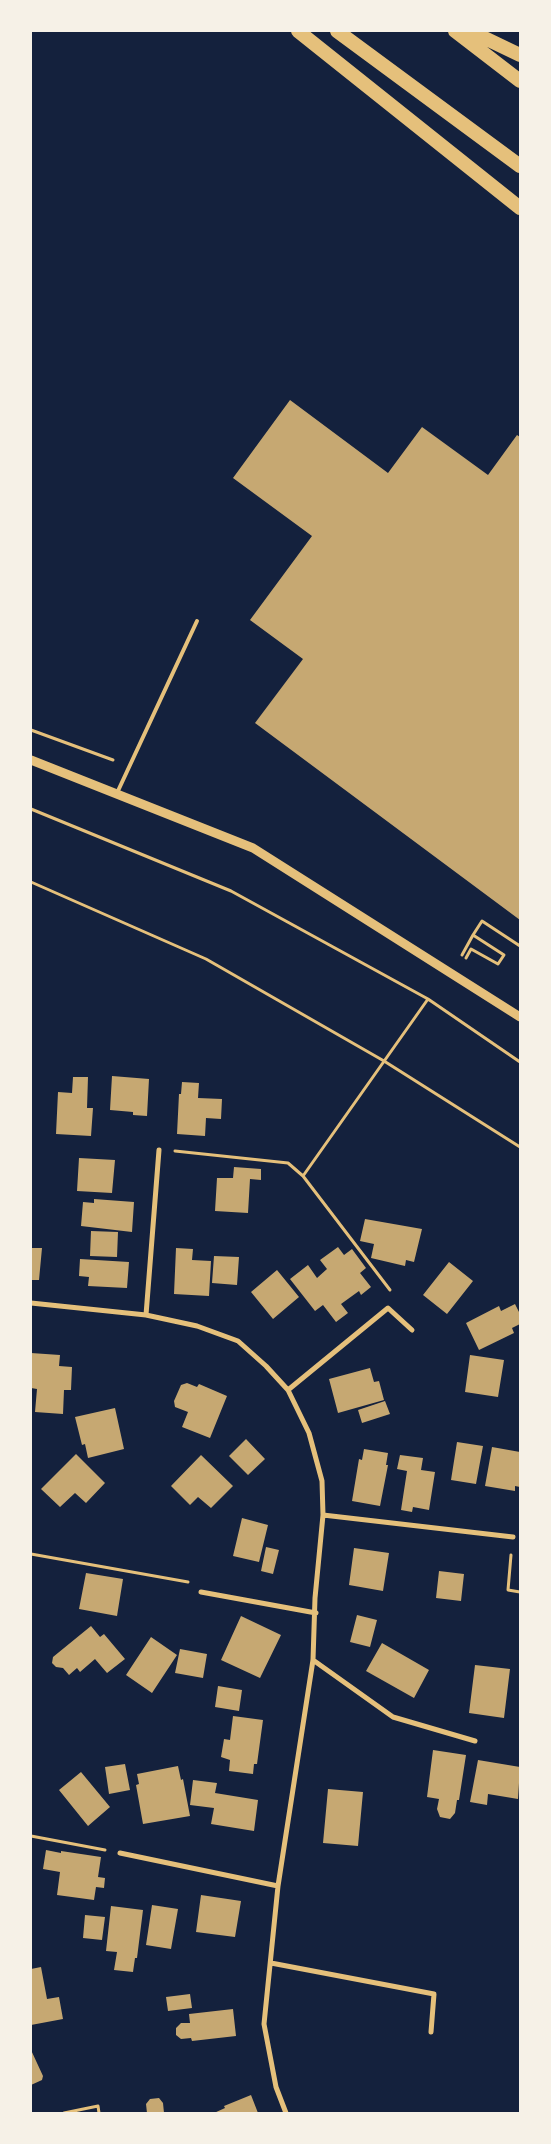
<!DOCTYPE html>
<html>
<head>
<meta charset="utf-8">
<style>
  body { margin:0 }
  #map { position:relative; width:551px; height:2144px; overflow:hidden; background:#14213d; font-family:"PT Sans",sans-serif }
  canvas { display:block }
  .frame { position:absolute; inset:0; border:32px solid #f6f1e7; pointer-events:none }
</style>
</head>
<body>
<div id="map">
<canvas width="551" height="2144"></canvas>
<div class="frame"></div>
</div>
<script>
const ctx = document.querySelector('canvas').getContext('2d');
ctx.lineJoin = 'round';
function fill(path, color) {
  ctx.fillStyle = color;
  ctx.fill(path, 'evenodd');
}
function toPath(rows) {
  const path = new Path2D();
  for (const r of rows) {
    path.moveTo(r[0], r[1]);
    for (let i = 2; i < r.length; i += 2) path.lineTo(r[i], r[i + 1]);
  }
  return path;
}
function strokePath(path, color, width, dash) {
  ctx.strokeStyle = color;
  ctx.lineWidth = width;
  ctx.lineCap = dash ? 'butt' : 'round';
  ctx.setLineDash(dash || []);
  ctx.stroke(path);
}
const building = toPath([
  [290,400,388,473,422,427,488,475,517,435,520,437,520,920,255,723,303,659,250,620,312,536,233,478],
  [112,1076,149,1079,147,1116,133,1115,133,1112,110,1110],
  [73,1077,88,1077,87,1108,93,1108,91,1136,56,1134,58,1092,72,1093],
  [182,1082,199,1083,198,1098,222,1099,221,1119,206,1118,205,1136,177,1134,179,1094,181,1094],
  [79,1158,115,1160,112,1193,77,1191],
  [234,1167,261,1169,261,1180,250,1179,248,1213,215,1211,217,1178,233,1178],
  [94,1199,134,1202,132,1232,81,1226,83,1202,94,1203],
  [365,1219,422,1229,414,1262,406,1260,405,1266,371,1258,374,1244,360,1241],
  [91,1231,118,1232,117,1257,90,1256],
  [338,1247,344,1255,352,1249,366,1268,360,1273,371,1287,361,1295,359,1291,341,1304,348,1313,336,1322,323,1305,315,1311,290,1279,308,1265,317,1278,327,1269,320,1260],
  [31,1248,42,1248,39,1280,31,1280],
  [176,1248,193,1249,192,1260,211,1261,209,1296,174,1294],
  [214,1256,239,1257,237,1285,212,1283],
  [80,1259,129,1262,127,1288,88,1286,89,1277,79,1276],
  [449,1262,473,1281,447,1314,423,1295],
  [277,1270,299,1297,273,1319,251,1292],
  [515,1304,520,1314,520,1324,512,1328,514,1333,479,1350,466,1323,499,1306,501,1311],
  [31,1353,60,1355,59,1366,72,1367,71,1390,64,1390,63,1414,35,1412,37,1389,31,1388],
  [470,1355,504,1360,498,1397,465,1392],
  [370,1368,374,1382,379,1381,384,1400,338,1413,329,1379],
  [187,1383,197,1387,199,1384,227,1396,210,1438,182,1427,188,1412,175,1407,174,1401,181,1385],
  [385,1401,390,1414,362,1423,358,1410],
  [115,1408,124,1449,88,1458,85,1444,82,1445,75,1417],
  [246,1439,265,1459,248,1475,229,1456],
  [457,1442,483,1446,476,1484,451,1480],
  [492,1447,520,1452,520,1487,515,1486,515,1491,485,1486],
  [364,1449,388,1453,386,1465,388,1465,380,1506,352,1501,359,1459,362,1460],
  [76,1454,105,1483,86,1503,75,1493,60,1507,41,1489],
  [201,1455,233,1486,211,1508,198,1497,190,1505,171,1486],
  [400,1455,423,1458,421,1470,435,1472,429,1510,413,1507,412,1512,401,1510,407,1471,397,1469],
  [242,1518,268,1525,259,1562,233,1556],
  [266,1547,279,1550,273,1574,261,1571],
  [354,1548,389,1553,383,1591,349,1585],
  [439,1571,464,1574,461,1601,436,1598],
  [86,1573,123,1579,117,1616,79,1609],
  [357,1615,377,1620,370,1647,350,1642],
  [241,1616,281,1635,260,1678,221,1660],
  [91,1626,100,1637,104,1634,125,1659,107,1673,95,1659,80,1672,77,1668,69,1675,63,1668,56,1667,52,1663,53,1657],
  [151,1637,177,1655,152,1693,126,1675],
  [382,1643,429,1670,414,1698,366,1671],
  [180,1649,207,1654,203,1678,175,1673],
  [475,1665,510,1669,504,1718,469,1713],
  [218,1686,242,1690,239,1711,215,1707],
  [233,1716,263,1720,257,1764,254,1764,253,1774,229,1771,230,1760,221,1757,224,1739,230,1740],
  [433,1750,466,1755,459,1800,457,1800,455,1813,450,1819,440,1817,437,1809,439,1799,427,1797],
  [478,1760,520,1767,518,1799,488,1794,487,1805,470,1802],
  [125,1764,130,1790,109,1794,105,1767],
  [178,1766,181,1780,183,1779,190,1816,143,1824,136,1785,139,1784,137,1774],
  [81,1772,110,1807,88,1826,59,1790],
  [193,1780,217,1783,215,1793,258,1800,254,1831,211,1824,214,1808,190,1805],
  [328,1789,363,1792,358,1846,323,1843],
  [46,1850,61,1853,61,1851,101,1857,98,1877,105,1878,104,1888,96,1887,94,1900,57,1895,60,1872,43,1869],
  [201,1895,241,1901,235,1937,196,1932],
  [152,1905,178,1909,171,1949,146,1945],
  [111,1906,143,1910,137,1958,135,1958,133,1972,114,1970,117,1952,106,1951],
  [85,1915,105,1917,102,1940,83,1938],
  [41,1967,47,1999,59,1997,63,2019,31,2025,31,1969],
  [190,1994,192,2008,168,2011,166,1997],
  [233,2009,236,2036,192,2041,191,2038,181,2039,176,2035,176,2028,181,2023,190,2023,189,2014],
  [31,2050,43,2076,42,2080,31,2085],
  [251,2095,258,2113,214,2113,225,2108,224,2106],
  [159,2098,163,2103,164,2113,147,2113,146,2104,150,2099]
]);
const path = toPath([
  [31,730,113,760],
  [31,809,231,891,428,999,520,1062],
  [31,882,206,959,384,1061,520,1147],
  [462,955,473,935],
  [466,958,471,949,498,964,504,955,473,935,482,921,520,946],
  [175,1151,288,1163,303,1176,390,1290],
  [303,1176,428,999],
  [31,1554,188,1582],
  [511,1555,508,1590,520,1592],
  [31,1836,105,1850],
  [64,2113,98,2106,99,2113]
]);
const service = toPath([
  [117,793,197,621]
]);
const minor = toPath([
  [31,1303,146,1315,197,1326,238,1341,266,1366,288,1390,309,1433,322,1481,323,1515,315,1598,313,1660,278,1886,264,2024,276,2087,286,2113],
  [146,1315,159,1150],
  [288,1390,388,1308,412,1330],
  [323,1515,513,1537],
  [201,1592,316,1613],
  [313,1660,393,1717,475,1741],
  [120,1853,278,1886],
  [271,1963,434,1994,431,2032]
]);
const tertiary = toPath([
  [31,760,253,848,520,1017]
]);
const trunk = toPath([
  [298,31,520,208],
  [337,31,520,166],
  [455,31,520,81],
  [470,31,520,55]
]);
fill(building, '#c6a872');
strokePath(path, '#e5c07b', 3);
strokePath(service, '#e5c07b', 4);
strokePath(minor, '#e5c07b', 5);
strokePath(tertiary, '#e5c07b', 9);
strokePath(trunk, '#e5c07b', 14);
</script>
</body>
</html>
